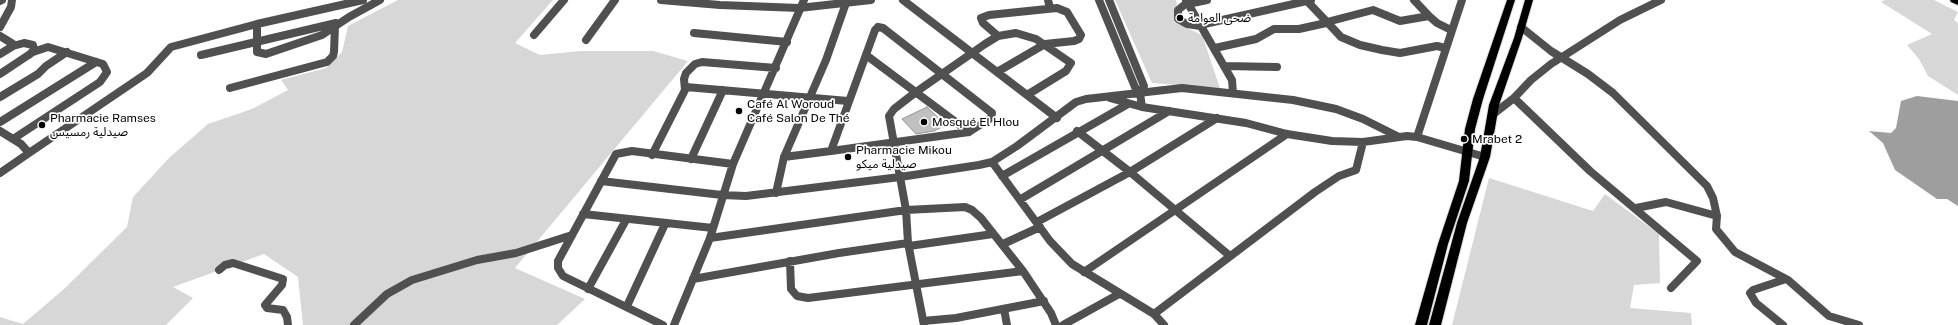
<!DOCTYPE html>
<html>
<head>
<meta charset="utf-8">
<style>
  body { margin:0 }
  canvas { display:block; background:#fff }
</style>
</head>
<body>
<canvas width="1958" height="325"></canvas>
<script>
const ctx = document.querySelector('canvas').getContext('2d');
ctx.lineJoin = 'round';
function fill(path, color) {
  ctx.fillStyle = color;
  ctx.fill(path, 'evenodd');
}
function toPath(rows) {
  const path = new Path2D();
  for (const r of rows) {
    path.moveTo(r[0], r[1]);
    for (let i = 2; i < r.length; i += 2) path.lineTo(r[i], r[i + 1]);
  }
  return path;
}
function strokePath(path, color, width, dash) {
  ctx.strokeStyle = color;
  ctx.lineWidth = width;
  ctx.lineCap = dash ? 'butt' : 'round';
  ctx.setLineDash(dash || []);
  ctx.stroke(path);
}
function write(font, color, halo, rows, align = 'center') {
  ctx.font = font + ' "Public Sans","Noto Sans Arabic",sans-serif';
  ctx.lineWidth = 3.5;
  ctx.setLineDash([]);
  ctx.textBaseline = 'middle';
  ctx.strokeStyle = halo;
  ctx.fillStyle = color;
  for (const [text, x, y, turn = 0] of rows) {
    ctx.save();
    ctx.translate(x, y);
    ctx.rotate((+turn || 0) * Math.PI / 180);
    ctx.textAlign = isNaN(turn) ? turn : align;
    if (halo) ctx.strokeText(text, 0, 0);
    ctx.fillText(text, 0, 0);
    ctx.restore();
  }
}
const green = toPath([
  [398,0,553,0,515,43,540,55,580,51,653,51,688,61,515,268,585,299,557,325,303,325,298,277,264,254,173,287,193,298,166,325,0,325,0,317,23,324,64,289,127,227,133,197,170,157,208,124,252,109,288,90,281,80,326,68,342,52,348,26],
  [1115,0,1176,0,1177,4,1174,10,1174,22,1202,35,1220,88,1152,83],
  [1885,0,1934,0,1958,12,1954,20,1958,23,1958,95,1928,76,1919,59,1907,45,1932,34,1881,2],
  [1489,178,1593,211,1605,194,1659,234,1660,283,1634,285,1630,308,1691,313,1692,325,1452,325]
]);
const water = toPath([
  [1917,96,1958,101,1958,206,1947,199,1937,199,1895,170,1883,143,1869,131,1891,133,1896,128,1901,101]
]);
const building = toPath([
  [927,107,946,125,934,131,916,134,902,119,927,107]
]);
const minor = toPath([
  [363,0,257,24,257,52,266,54,322,35,349,17,380,0],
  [903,0,1057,118],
  [1048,0,1050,8],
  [1099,0,1135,87,1140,93,1142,107],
  [1109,0,1144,86,1140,93],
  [1186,0,1232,80,1233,93],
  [0,1,2,0],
  [1307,1,1327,22,1373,10,1400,21,1429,16,1414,0],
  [1188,2,1178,10,1178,19,1187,24,1200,26],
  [1188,4,1207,0],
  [1429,16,1437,23,1451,30],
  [1327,22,1341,37,1360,45,1382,50,1400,53,1437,46,1445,48],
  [1200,25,1311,0],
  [0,27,11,7,12,0],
  [878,27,883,28,992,113,991,118,969,132,831,151,875,30,878,27],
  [1521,27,1551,51,1588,74,1613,93,1707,186,1713,198,1717,216,1716,229,1735,252,1788,280,1829,316,1859,325],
  [694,33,787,42],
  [534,35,564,0],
  [0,36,13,44,13,46,0,54],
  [586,40,615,0],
  [13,46,24,43,33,45,34,50,29,55],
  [1215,48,1256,39,1274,29,1299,29,1326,23],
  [201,55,336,23],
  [866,55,969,132],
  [1224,66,1277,67],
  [997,72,1045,44,1074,41,1079,39,1081,35,1067,12,1057,8,989,15,981,18,983,23,998,36],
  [0,74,33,52,48,47,103,64,107,72,100,82,13,139],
  [686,87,848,101],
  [230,88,327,62,333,56,334,52,335,26],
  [0,97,38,74,46,66,67,52],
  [1110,98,1142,107,1246,123,1287,134,1332,141,1363,142,1407,136,1417,137,1485,157],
  [1514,98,1590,171,1697,261,1671,288],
  [1492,115,1514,98,1531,80,1551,64,1620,20,1661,0],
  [0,122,96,62],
  [0,131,21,144,29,153,0,173],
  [1077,131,1130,172,1230,256],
  [1417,137,1462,0],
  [29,153,147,73,171,47,257,24],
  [652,155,685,90,684,79,686,73,695,64,702,62,776,68],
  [784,157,831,151],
  [691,159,723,90],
  [992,162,1050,241,1072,264,1154,314,1164,325],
  [1002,176,1128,104],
  [601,181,722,195,746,196,900,177,979,165,992,162,1017,146,1076,102,1086,99,1182,88,1293,100,1336,109,1363,119,1399,137],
  [776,193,784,157,826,60,846,3],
  [1021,199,1169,111],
  [1636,208,1666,202,1717,216],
  [583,214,713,228],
  [1037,222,1130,172,1217,118],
  [710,238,906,210,965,207,972,210,981,218,1023,271,1051,313,1056,325],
  [1003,244,1040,227],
  [909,246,993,234],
  [790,261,791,289,797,296,808,298,1023,271],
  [219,270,225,265,233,263,283,279,282,285,265,305,267,308,283,310,287,317,288,325],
  [1084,272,1287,134],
  [693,279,839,253,908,243],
  [588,289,626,220],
  [627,306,665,224],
  [1004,309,1007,325],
  [1154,314,1315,192,1339,176,1356,170,1363,142],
  [923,321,956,318,1044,301],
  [354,325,387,294,412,280,477,260,516,253,572,235],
  [663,325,563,276,558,268,558,261,616,154,632,151,733,164],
  [674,325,710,238,733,164,804,0],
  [924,325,908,243,906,210,889,116,894,109,916,92,985,44,998,36,1016,33,1036,39,1071,63,1066,71,1027,95],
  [1063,325,1119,294],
  [1783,325,1756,303,1750,293,1753,290,1786,279]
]);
const tertiary = toPath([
  [661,0,720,5,799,8,871,0]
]);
const primary = toPath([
  [1507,0,1515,0,1483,99,1475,129,1469,181,1448,244,1427,325,1415,325,1438,244,1459,181,1465,129,1473,99,1507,0],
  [1525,0,1533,0,1522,38,1499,105,1490,157,1467,223,1441,325,1429,325,1457,223,1480,157,1489,105,1514,38,1525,0],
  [1950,0,1958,0,1958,5,1951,2,1950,0]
]);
const markers = [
  [1180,18,4,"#000"],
  [739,111,4,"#000"],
  [924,122,4,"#000"],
  [42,125,4,"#000"],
  [1464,139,4,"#000"],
  [848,157,4,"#000"]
];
const poiNames = [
  ["ضحى العوامة",1188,18],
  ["Café Al Woroud",747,104],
  ["Café Salon De Thé",747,118],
  ["Pharmacie Ramses",50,118],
  ["صيدلية رمسيس",50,132],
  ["Mosqué El Hlou",932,122],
  ["Mrabet 2",1472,139],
  ["Pharmacie Mikou",856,150],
  ["صيدلية ميكو",856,164]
];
fill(green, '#d7d7d7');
fill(water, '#9e9e9e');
fill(building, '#c0c0c0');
strokePath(building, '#949494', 1);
strokePath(primary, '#dbdbdb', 2);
strokePath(minor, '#505050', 8);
strokePath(tertiary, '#505050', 8);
fill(primary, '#000');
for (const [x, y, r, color] of markers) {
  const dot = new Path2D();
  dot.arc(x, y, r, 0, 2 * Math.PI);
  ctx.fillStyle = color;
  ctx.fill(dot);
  strokePath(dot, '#fff', 1.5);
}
write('12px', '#000', '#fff', poiNames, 'left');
</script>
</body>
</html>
